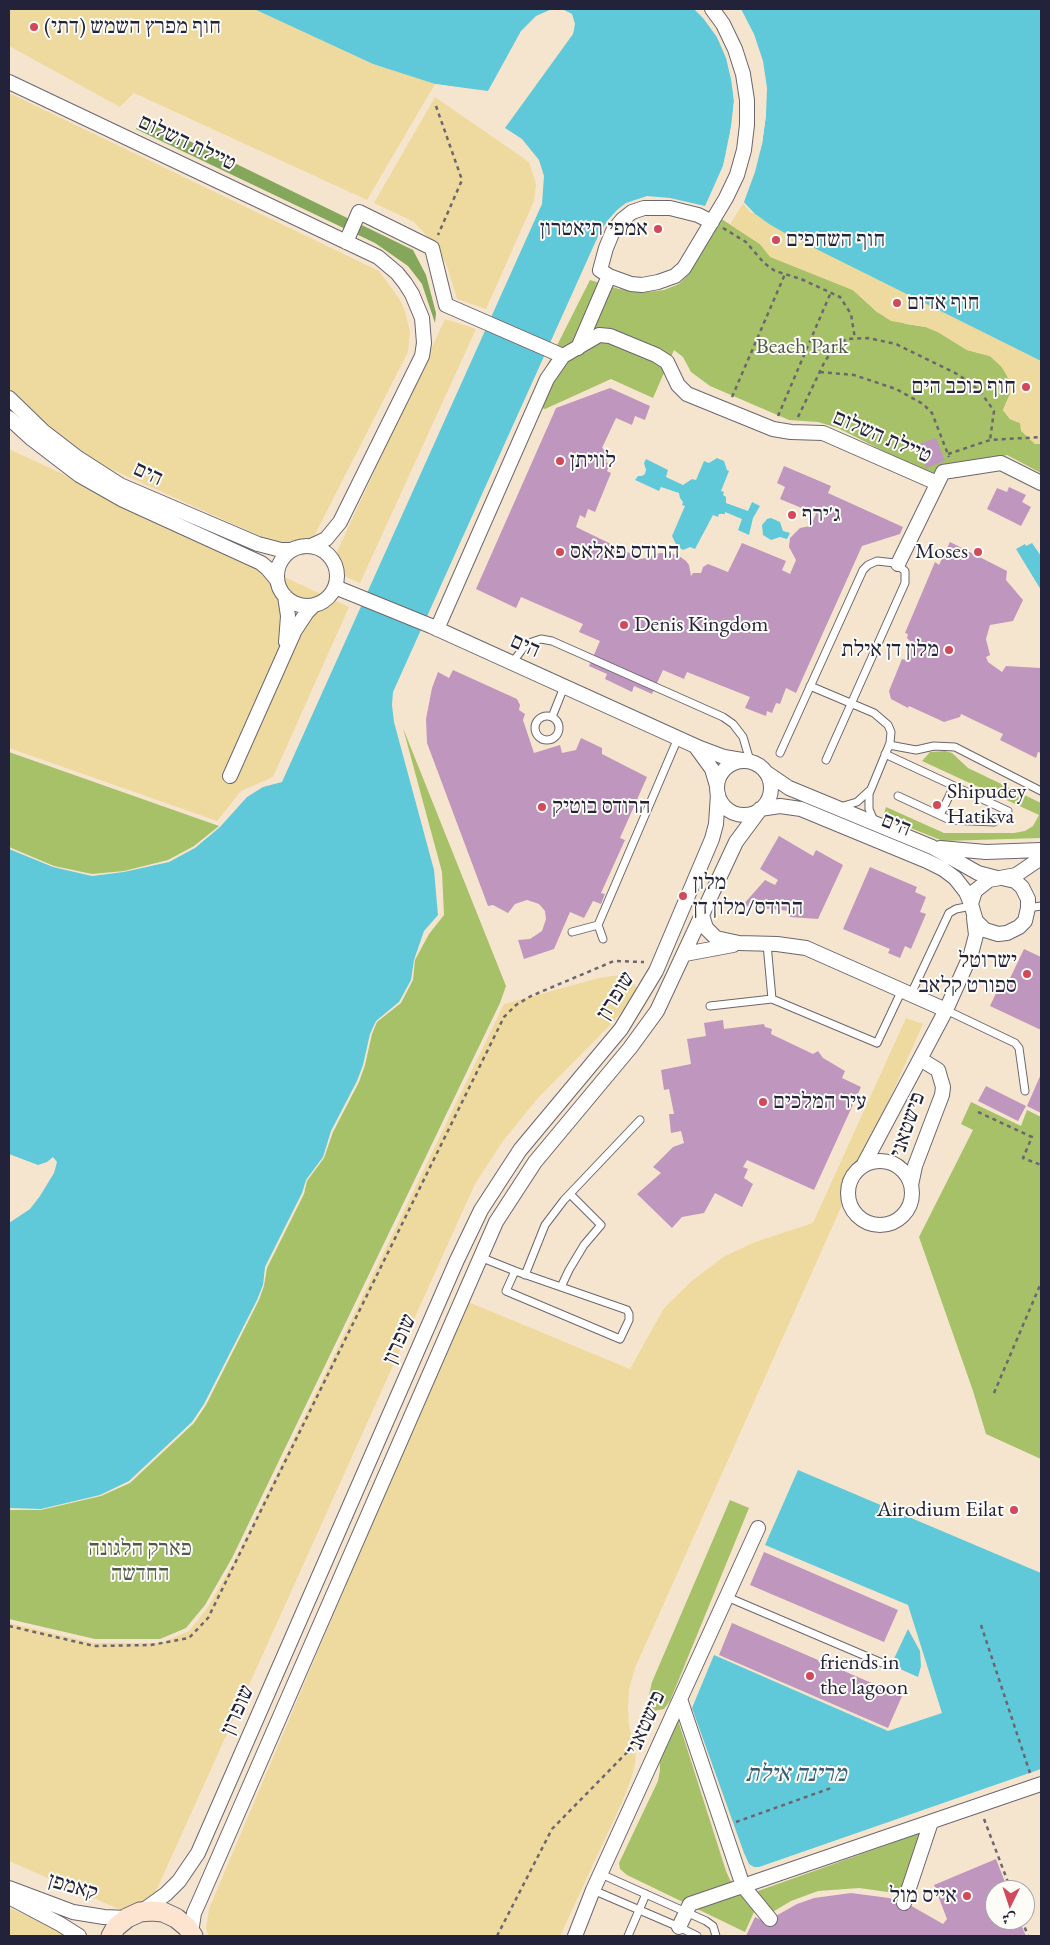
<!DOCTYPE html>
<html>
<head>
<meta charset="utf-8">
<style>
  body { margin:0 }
  #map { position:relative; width:1050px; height:1945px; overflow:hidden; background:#f6e5ce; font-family:"EB Garamond",Amiri,serif }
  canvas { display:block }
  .frame { position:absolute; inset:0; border:10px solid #22223b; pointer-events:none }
  .north { position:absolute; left:985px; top:1880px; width:50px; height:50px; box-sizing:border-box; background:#fdfcf7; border:1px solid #a5a5ac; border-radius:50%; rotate:184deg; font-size:14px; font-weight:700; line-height:20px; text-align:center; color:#22223b }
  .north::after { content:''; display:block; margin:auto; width:18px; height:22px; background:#d1495b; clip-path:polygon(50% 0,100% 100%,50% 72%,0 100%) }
</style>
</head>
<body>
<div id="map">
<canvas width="1050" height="1945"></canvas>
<div class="frame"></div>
<div class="north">ش</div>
</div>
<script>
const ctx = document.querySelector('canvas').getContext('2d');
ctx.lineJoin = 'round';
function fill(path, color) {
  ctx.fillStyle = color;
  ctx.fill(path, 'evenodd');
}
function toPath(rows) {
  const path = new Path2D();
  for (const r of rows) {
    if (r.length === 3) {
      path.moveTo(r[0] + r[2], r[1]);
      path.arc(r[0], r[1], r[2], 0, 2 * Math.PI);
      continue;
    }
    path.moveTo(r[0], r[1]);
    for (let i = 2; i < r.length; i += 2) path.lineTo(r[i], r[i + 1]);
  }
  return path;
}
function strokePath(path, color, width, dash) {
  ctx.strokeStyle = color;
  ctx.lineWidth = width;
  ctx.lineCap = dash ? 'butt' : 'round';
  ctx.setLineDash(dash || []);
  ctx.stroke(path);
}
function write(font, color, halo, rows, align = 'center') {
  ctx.font = font + ' "EB Garamond","Frank Ruhl Libre",serif';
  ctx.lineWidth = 4;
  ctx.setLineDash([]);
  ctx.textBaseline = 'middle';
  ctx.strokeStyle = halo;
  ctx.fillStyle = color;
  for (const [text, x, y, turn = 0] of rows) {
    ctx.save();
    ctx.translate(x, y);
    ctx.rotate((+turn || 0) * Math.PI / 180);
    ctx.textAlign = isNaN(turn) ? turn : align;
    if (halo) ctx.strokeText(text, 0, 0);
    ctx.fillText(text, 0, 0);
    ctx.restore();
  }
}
const green = toPath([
  [720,218,760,244,771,257,853,290,877,312,906,324,926,327,938,332,967,350,990,356,1002,367,1010,381,1010,394,1003,410,1010,419,1020,423,1035,444,1041,444,1041,473,1007,455,929,474,838,428,818,422,789,420,710,386,691,372,683,357,674,350,653,398,611,379,545,409,528,403,590,280,619,289,647,292,664,290,679,284,689,274],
  [403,728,506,986,500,1003,232,1558,205,1605,186,1628,160,1639,95,1639,9,1619,9,1510,41,1510,101,1496,130,1483,194,1423,206,1405,259,1300,264,1286,267,1268,304,1194,307,1181,324,1158,333,1132,359,1082,365,1065,372,1034,377,1022,401,1003,413,980,415,960,429,934,444,915,442,872],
  [945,751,952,753,968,768,1041,803,1041,838,943,841,883,817,886,807,944,833,1014,833,1025,831,1033,826,1039,815,922,761,930,752],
  [9,752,219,826,194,846,168,860,124,871,92,874,54,866,9,847],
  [971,1102,1021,1126,1027,1110,1041,1117,1041,1459,986,1434,973,1391,919,1237,973,1130,961,1124],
  [730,1500,749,1508,670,1701,664,1709,653,1711,649,1707,649,1695,652,1682],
  [678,1720,726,1871,730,1880,740,1888,758,1891,923,1832,902,1894,859,1888,818,1891,791,1901,764,1917,754,1912,745,1932,627,1875,620,1869,619,1863,658,1781,660,1770,659,1751]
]);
const forest = toPath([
  [142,118,413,250,426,275,436,313,435,323,422,284,408,266,375,243,136,129]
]);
const sand = toPath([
  [9,9,254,9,373,64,435,84,367,200,134,93,120,107,9,46],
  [9,93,379,271,400,300,405,311,410,332,408,352,304,556,9,423],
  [435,97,529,162,536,184,534,201,486,309,457,299,447,266,437,247,414,222,374,203],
  [744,202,754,213,769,224,790,236,1041,361,1041,444,1035,444,1021,431,1020,423,1010,419,1003,410,1010,394,1010,381,1002,367,990,356,967,350,938,332,926,327,891,321,877,312,853,290,770,257,760,244,730,224],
  [445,319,476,329,360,583,329,569],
  [9,449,349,607,273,777,241,791,217,821,9,748],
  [619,975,633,981,638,992,613,1022,538,1098,503,1141,475,1184,147,1911,137,1917,9,1861,9,1623,94,1643,161,1643,189,1631,208,1607,235,1560,504,1004,599,978],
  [906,1018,923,1024,635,1668,629,1689,628,1708,629,1726,636,1749,635,1765,631,1779,623,1800,560,1936,209,1936,206,1929,209,1909,466,1301,630,1369,664,1308,694,1279,725,1256,755,1242,813,1223],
  [9,1908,77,1936,9,1936]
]);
const water = toPath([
  [254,9,694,9,703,18,717,37,726,58,731,79,734,101,732,122,723,166,705,206,670,198,647,196,626,203,617,210,608,220,599,234,393,692,392,705,394,722,434,870,438,915,424,931,414,960,411,980,399,1002,376,1021,370,1034,363,1065,357,1081,331,1131,323,1157,306,1180,302,1193,265,1267,263,1285,257,1300,204,1404,192,1422,129,1481,100,1495,41,1509,9,1508,9,1223,30,1209,40,1196,54,1173,57,1162,53,1157,47,1162,38,1165,9,1154,9,849,53,867,92,876,124,872,169,862,195,848,220,827,247,797,263,787,282,782,542,204,544,176,539,160,522,139,505,128,573,34,575,24,572,14,564,10,550,10,536,16,521,31,488,91,435,84,373,64],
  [741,9,1041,9,1041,361,790,236,769,224,754,213,744,202,755,172,762,144,766,115,767,88,763,61,754,34],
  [717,458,724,461,727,470,729,471,721,491,724,492,723,495,726,497,726,503,748,511,752,502,760,506,753,518,749,535,738,530,742,519,725,512,725,514,719,514,718,517,713,515,695,549,690,547,683,550,677,546,672,536,685,506,682,505,683,502,680,498,679,493,661,487,659,491,635,480,638,476,642,476,645,474,646,470,644,463,646,459,668,470,666,477,683,485,692,479,696,480,704,461,709,463],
  [771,518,780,522,783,531,790,533,787,539,780,537,771,540,763,535,762,525,767,519],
  [1032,543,1041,556,1041,590,1016,549,1025,544,1026,546],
  [798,1470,1041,1573,1041,1769,759,1867,754,1867,749,1864,744,1853,692,1708,714,1655,888,1731,942,1713,908,1605,765,1545],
  [908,1629,920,1651,921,1666,918,1677,891,1665]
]);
const pier = toPath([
  [695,9,698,9,705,16,719,36,728,57,734,79,736,100,735,123,731,145,725,167,708,207,706,207,723,166,729,144,734,101,732,79,727,57,717,37,704,17],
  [738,9,741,9,753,35,762,61,766,88,766,115,762,144,743,202,754,213,751,213,742,202,752,172,760,143,764,115,764,88,760,61,752,35],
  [550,10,564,11,572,15,574,24,573,33,504,128,503,127,571,32,573,24,570,16,563,13,551,12,538,18,523,33,489,93,459,90,438,87,435,84,488,92,522,31,537,16]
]);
const building = toPath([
  [610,388,650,406,645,420,635,416,632,425,616,418,602,448,609,453,606,462,610,464,607,471,611,473,595,512,588,509,585,518,580,515,576,527,642,559,660,553,671,553,679,556,686,561,689,565,691,576,693,573,701,573,703,567,708,564,728,572,742,543,786,561,782,570,790,574,796,560,789,547,790,538,800,528,810,526,816,514,780,499,785,487,777,483,784,466,831,486,828,493,903,527,900,534,862,546,796,693,786,688,780,704,776,703,772,713,767,711,766,716,745,708,750,697,687,672,684,679,663,670,652,694,634,686,632,692,605,679,607,674,589,666,600,641,579,632,583,624,521,597,516,608,476,589,556,408],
  [936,438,945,461,926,468,919,444],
  [1009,487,1026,495,1022,502,1031,507,1021,526,987,509,997,488,1007,492],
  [950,542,1007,571,1006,580,1023,600,1013,621,990,625,986,639,990,655,986,657,988,662,1002,672,1006,666,1040,668,1041,667,1041,753,1038,752,1036,758,1000,740,1003,734,961,714,960,717,944,722,909,706,908,708,891,699,889,691,902,659,906,660,913,644,907,638,908,634,905,633,935,562,939,565],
  [453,670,517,699,520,705,519,710,525,714,523,720,534,753,560,745,562,753,576,750,581,738,602,748,602,754,647,777,620,838,625,840,601,893,605,894,601,904,593,901,584,918,570,912,554,949,524,959,518,940,530,939,542,931,546,919,545,911,539,904,527,900,515,904,508,913,493,905,488,906,427,743,426,719,432,688,438,672,449,678],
  [779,836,813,856,816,850,843,865,818,919,790,917,790,911,742,906,765,880,775,885,778,880,760,869],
  [870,867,917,887,915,892,926,897,920,912,926,914,911,949,905,946,900,958,888,953,890,949,843,929],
  [1024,949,1041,957,1041,1030,990,1006,997,991,1003,993],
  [723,1020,724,1029,764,1024,765,1027,772,1029,771,1034,813,1054,818,1051,823,1058,845,1071,842,1078,861,1087,814,1190,747,1160,743,1167,748,1169,744,1178,753,1184,742,1207,715,1193,704,1213,682,1217,672,1228,637,1194,661,1173,653,1167,673,1147,684,1143,681,1131,671,1133,669,1114,674,1114,669,1089,664,1090,661,1070,691,1064,687,1039,706,1036,704,1023],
  [1041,1074,1041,1113,1027,1106],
  [986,1086,1026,1106,1018,1121,978,1101],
  [764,1552,898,1610,884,1642,750,1585],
  [732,1623,902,1696,888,1728,719,1655],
  [996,1859,1008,1890,995,1890,995,1920,1019,1920,1026,1936,746,1936,755,1917,765,1922,797,1904,814,1898,851,1893,889,1898,908,1904,943,1924,947,1919,934,1885]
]);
const path = toPath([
  [436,106,462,180,438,235],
  [723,228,746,242,764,263,775,271,801,279,840,297,851,314,855,339],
  [820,372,854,375,896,389,923,404,932,413,949,457],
  [732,397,785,274],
  [778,416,831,292],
  [798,417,825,361,834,349,846,339,868,338,896,344,957,374,972,384,982,394,994,411,990,440],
  [948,454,990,440,1041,437],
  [978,1112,1032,1137,1023,1158,1041,1165],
  [994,1393,1041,1283],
  [981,1625,1030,1773],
  [9,1626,94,1646,151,1645,189,1638,208,1618,504,1017,516,1005,531,996,614,961,644,962],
  [984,1819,1011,1890],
  [736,1822,831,1788],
  [1022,1920,1028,1936],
  [497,1936,552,1829,643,1736,648,1735]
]);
const lane = toPath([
  [512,663,524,647,532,642,541,639,552,641,723,717,733,724,743,737,750,761],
  [810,686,874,713,888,725,891,732,890,743,869,794,869,809,874,821],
  [547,728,12],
  [552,717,564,687],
  [889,745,916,750,934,746,955,747,1041,791],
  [780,753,863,570,868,565,877,561,895,563,905,571,905,583,826,760],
  [885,754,1008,811],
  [898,796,950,820,994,822],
  [840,807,857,802,869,791],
  [940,815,954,786],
  [1028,908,1041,906],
  [572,932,598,925],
  [603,939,598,925,678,738],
  [767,944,772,999],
  [911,994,949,913,956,909,971,906],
  [710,1006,772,999,877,1043,902,990],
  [946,1010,1015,1043,1019,1048,1025,1091],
  [480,1257,515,1271,627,1310,629,1314,629,1320,620,1339,506,1291,515,1271],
  [525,1275,545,1225,564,1200,640,1120],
  [561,1287,569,1270,584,1245,601,1225,570,1194],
  [727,1597,882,1663],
  [601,1874,706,1921,713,1926,716,1936],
  [593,1890,679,1927,697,1936],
  [628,1936,646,1894]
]);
const street = toPath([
  [9,82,378,257,397,273,405,283,412,294,422,318,424,343,422,356,340,522,326,539,311,546],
  [346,242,359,212,432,248,446,305,563,356],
  [609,276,600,270,606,248,613,231,622,220,632,212,644,208,670,208,698,215,712,222],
  [578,348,609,276,631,284,642,285,658,282,675,276,684,268,726,198,737,175,744,150,747,125,747,100,743,74,735,49,723,24,712,9],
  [9,398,43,431,78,458,120,485,258,544,281,550,291,550],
  [9,418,32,439,79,475,123,500,261,563,267,568,277,580],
  [307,576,30],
  [898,564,943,472,1001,463,1041,483],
  [335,587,431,626,700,748,724,757,742,760],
  [285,596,288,616,286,642],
  [437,629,547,379,563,356,599,335,610,336,656,355,667,362,678,385,687,394,773,429,791,432,823,433,937,483],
  [696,747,712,769,717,786],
  [744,788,27],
  [767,773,789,788,932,847,978,873,997,878],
  [230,776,295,630,307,612,314,605],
  [760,809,780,806,801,809,927,861,943,869,955,878,966,892,971,904],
  [940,848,986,852,1041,850],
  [1002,878,1015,881,1022,887,1028,899,1028,908,1025,921,1019,927,1007,933,998,934,985,930,976,921,971,904,975,891,989,880,1016,875,1041,858],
  [702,915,706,928,716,938,739,943,777,944,806,948,946,1010],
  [685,954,733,945],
  [920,1059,946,1010,971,954,976,935,974,918],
  [880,1193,32],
  [864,1164,920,1059,938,1070,943,1087,942,1095,915,1166,911,1185],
  [680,1699,743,1886,770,1919],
  [9,1888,73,1912,104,1917,127,1918],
  [9,1897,60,1924,79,1936],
  [904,1903,931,1822],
  [141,1912,166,1894,179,1881,198,1853,457,1260,481,1210,520,1150,621,1029,656,971,712,839,716,824,718,794],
  [679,1927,690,1904,1041,1784],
  [191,1933,194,1913,199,1902,496,1222,535,1162,630,1048,657,1011,736,842,759,811],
  [575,1936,593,1890,758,1528]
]);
const secondary = toPath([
  [111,1936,116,1927,127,1918,140,1912,151,1911,163,1912,176,1918,187,1927,193,1936]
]);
const markers = [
  [34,27,5,"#d1495b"],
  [658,229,5,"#d1495b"],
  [776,240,5,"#d1495b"],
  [897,303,5,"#d1495b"],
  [1026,387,5,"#d1495b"],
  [560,461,5,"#d1495b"],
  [792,515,5,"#d1495b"],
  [560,552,5,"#d1495b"],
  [978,552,5,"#d1495b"],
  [624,625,5,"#d1495b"],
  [949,650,5,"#d1495b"],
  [937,805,5,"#d1495b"],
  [542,807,5,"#d1495b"],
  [683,896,5,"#d1495b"],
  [1027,974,5,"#d1495b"],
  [763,1102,5,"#d1495b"],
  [1014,1510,5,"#d1495b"],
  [810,1676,5,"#d1495b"],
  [967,1896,5,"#d1495b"]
];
const poiNames = [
  ["חוף מפרץ השמש (דתי)",44,27],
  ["אמפי תיאטרון",648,229,"right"],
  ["חוף השחפים",786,240],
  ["חוף אדום",907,303],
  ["חוף כוכב הים",1016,387,"right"],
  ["לוויתן",570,461],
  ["ג'ירף",802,515],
  ["הרודס פאלאס",570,552],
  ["Moses",968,552,"right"],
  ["Denis Kingdom",634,625],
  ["מלון דן אילת",939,650,"right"],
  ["Shipudey",947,792],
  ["Hatikva",947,817],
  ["הרודס בוטיק",552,807],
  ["מלון",693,883],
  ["הרודס/מלון דן",693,908],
  ["ישרוטל",1017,961,"right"],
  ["ספורט קלאב",1017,986,"right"],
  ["עיר המלכים",773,1102],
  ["Airodium Eilat",1004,1510,"right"],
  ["friends in",820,1663],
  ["the lagoon",820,1688],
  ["אייס מול",957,1896,"right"]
];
const streetNames = [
  ["טיילת השלום",187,143,25],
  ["טיילת השלום",882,437,23],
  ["הים",148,474,25],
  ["הים",525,646,24],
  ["הים",896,825,22],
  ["שופרון",616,996,-58],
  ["פישטאני",908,1125,-71],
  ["שופרון",400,1339,-66],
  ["שופרון",238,1710,-66],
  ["פישטאני",646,1723,-66],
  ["קאמפן",73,1887,16]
];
const parkNames = [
  ["Beach Park",802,347],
  ["פארק הלגונה",140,1549],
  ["החדשה",140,1574]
];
const waterNames = [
  ["מרינה אילת",796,1774]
];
fill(green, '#a6c168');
fill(forest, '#84a75c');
fill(sand, '#eeda9e');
fill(water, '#5fc9da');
fill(pier, '#f6e5ce');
fill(building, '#bf96be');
strokePath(lane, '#6c666e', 9);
strokePath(street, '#6c666e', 16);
strokePath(secondary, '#6c666e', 21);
strokePath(path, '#6c666e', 2.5, [4, 4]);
strokePath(lane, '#fff', 7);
strokePath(street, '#fff', 14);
strokePath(secondary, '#fde4d1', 19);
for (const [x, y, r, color] of markers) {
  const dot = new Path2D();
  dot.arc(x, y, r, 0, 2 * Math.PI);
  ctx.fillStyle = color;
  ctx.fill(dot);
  strokePath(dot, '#fdfcf7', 2);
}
write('22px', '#22223b', '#fdfcf7', poiNames, 'left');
write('22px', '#22223b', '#fdfcf7', streetNames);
write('22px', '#505a4b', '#fdfcf7', parkNames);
write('italic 24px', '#375c73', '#fdfcf7', waterNames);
</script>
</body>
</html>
